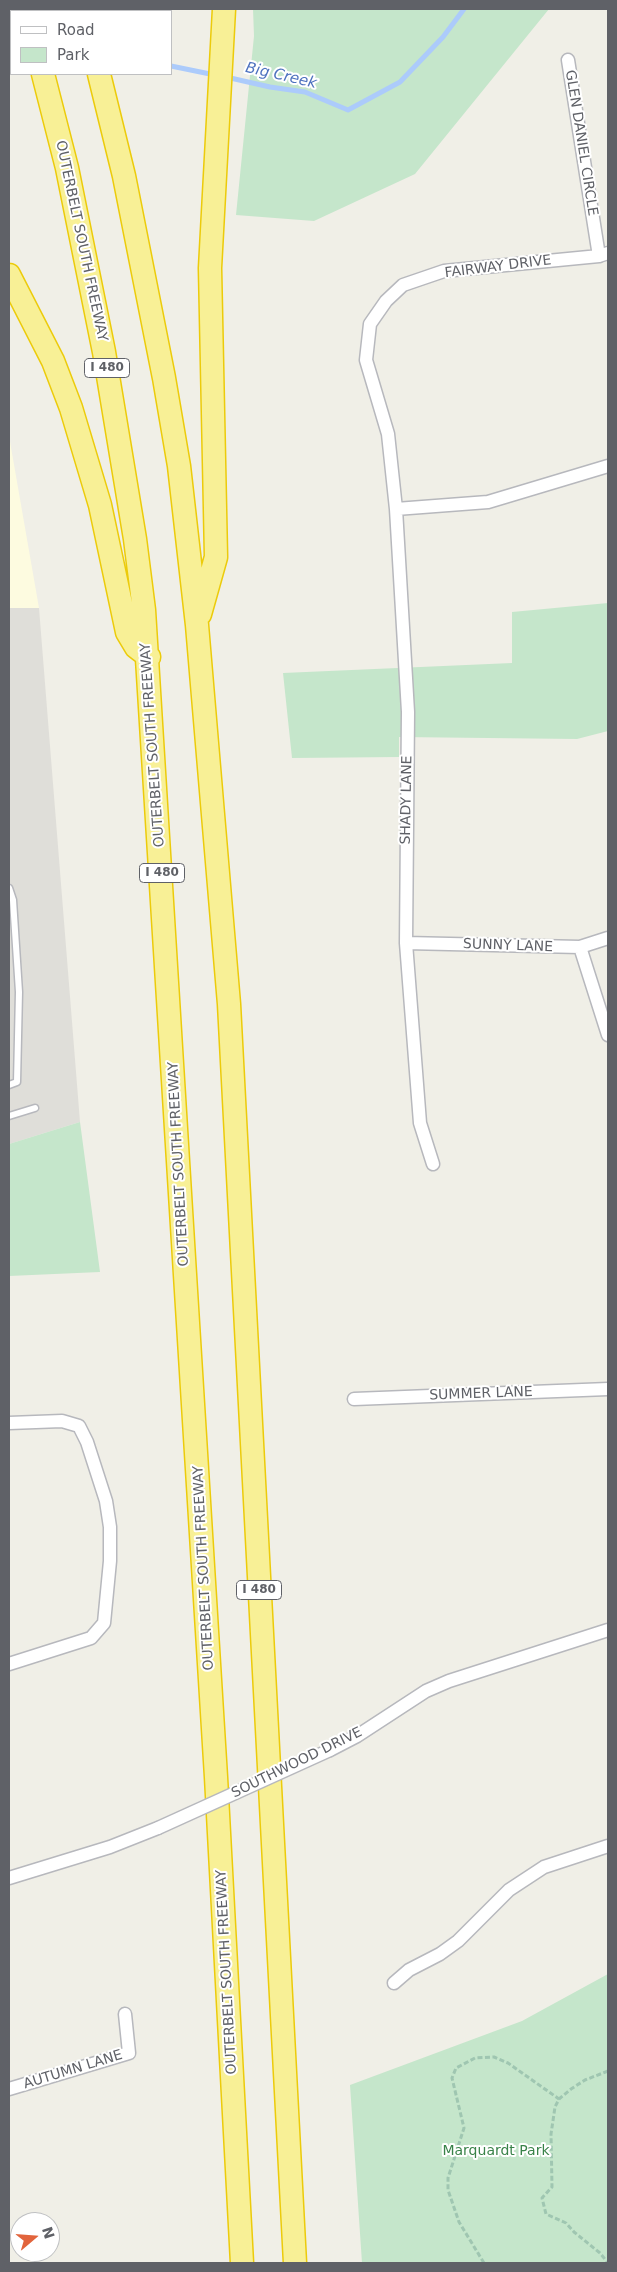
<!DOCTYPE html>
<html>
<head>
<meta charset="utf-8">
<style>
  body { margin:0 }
  #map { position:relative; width:617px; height:2272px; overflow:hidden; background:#f0efe7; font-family:"DejaVu Sans",sans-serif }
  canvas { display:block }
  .frame { position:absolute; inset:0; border:10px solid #5f6167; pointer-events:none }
  .legend { position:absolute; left:10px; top:10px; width:162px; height:65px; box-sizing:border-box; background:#fff; border:1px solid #bfc0c2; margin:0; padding:6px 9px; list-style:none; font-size:15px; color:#5f6167 }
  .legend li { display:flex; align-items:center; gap:10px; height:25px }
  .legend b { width:25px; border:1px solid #bfc0c2 }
  .north { position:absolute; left:10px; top:2212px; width:50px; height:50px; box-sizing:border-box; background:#fff; border:1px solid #bfc0c2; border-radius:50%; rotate:72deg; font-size:14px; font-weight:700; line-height:20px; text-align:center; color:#5f6167 }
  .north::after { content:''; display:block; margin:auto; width:18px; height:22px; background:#e2643c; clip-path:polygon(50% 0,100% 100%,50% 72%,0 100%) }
</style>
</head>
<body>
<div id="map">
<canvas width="617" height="2272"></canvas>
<div class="frame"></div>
<ul class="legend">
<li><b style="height:6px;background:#fff"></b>Road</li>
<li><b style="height:14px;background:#c5e6cb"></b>Park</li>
</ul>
<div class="north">N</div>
</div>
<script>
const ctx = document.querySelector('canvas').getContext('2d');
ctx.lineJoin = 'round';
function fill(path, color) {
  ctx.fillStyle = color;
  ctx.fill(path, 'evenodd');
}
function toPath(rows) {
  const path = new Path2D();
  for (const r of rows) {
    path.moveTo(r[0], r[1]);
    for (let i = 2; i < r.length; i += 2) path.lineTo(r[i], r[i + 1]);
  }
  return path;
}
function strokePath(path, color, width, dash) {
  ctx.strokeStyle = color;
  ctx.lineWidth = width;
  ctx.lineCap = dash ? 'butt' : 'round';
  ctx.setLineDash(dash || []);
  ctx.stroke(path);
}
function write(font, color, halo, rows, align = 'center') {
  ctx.font = font + ' "DejaVu Sans",sans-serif';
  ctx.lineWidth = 4;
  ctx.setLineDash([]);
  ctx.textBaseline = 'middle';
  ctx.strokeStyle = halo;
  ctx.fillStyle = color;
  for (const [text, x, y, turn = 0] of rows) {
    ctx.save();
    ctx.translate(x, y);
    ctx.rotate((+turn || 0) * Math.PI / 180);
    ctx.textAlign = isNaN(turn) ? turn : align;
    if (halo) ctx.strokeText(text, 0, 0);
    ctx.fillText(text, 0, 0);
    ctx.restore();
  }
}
const commercial = toPath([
  [9,436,39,608,9,608]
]);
const industrial = toPath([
  [9,608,39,608,80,1122,9,1144]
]);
const green = toPath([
  [253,9,549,9,415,174,314,221,236,215,254,36],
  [608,603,608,731,577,739,399,737,399,757,292,758,283,673,512,663,512,612],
  [80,1122,100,1272,9,1276,9,1144],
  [608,1974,608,2263,362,2263,350,2085,522,2021]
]);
const stream = toPath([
  [9,34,11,35],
  [171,66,215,75],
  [226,77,270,87,305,92,348,110,400,82,443,37,464,9]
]);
const path = toPath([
  [608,2071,585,2080,571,2089,559,2099,555,2107,551,2134,552,2187,542,2198,546,2214,566,2223,574,2232,600,2253,608,2263],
  [484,2263,459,2222,448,2190,448,2178,464,2128,452,2078,456,2068,475,2058,494,2057,508,2063,559,2099]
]);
const service = toPath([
  [9,888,13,900,19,992,17,1082,9,1085],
  [9,1116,35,1108]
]);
const minor = toPath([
  [568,60,599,256],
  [396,509,488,502,608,466],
  [406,943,580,947,608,938],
  [580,947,608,1035],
  [433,1164,420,1123,406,943,408,712,396,509,388,434,366,360,370,324,386,301,403,285,444,271,599,256,608,253],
  [354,1399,608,1389],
  [9,1423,62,1421,79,1426,87,1442,106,1501,110,1527,110,1561,104,1623,91,1638,9,1664],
  [330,1750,357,1736,426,1691,449,1681,608,1630],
  [9,1878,110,1847,158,1828],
  [394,1983,409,1970,440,1954,458,1941,509,1890,544,1867,608,1846],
  [9,2089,129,2053,125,2014]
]);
const motorway = toPath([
  [25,9,25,11],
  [82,9,83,11],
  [43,74,67,168,104,352,135,539,144,610,216,1777,242,2263],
  [99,74,124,176,164,378,179,466,197,625,229,1004,295,2263],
  [9,275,53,361,71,408,100,505,127,632,136,647,149,657],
  [200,614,216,557,210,268,224,9]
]);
const minorBridge = toPath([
  [158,1828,330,1750]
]);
const shields = [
  [107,368,45],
  [162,873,45],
  [259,1590,45]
];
const shieldNames = [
  ["I 480",107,368],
  ["I 480",162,873],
  ["I 480",259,1590]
];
const streetNames = [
  ["GLEN DANIEL CIRCLE",581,143,81],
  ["OUTERBELT SOUTH FREEWAY",81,241,78],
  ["FAIRWAY DRIVE",498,267,-7],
  ["OUTERBELT SOUTH FREEWAY",153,745,-94],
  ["SHADY LANE",407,800,-89],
  ["SUNNY LANE",508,946,2],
  ["OUTERBELT SOUTH FREEWAY",179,1164,-93],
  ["SUMMER LANE",481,1394,-2],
  ["OUTERBELT SOUTH FREEWAY",204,1568,-93],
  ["SOUTHWOOD DRIVE",297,1763,-26],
  ["OUTERBELT SOUTH FREEWAY",227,1972,-93],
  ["AUTUMN LANE",73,2070,-17]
];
const parkNames = [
  ["Marquardt Park",496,2151]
];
const waterNames = [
  ["Big Creek",281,76,13]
];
fill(commercial, '#fdfbe0');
fill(industrial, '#dfded9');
fill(green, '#c5e6cb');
strokePath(stream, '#accbfb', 5);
strokePath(service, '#b7b8bd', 9);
strokePath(minor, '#b7b8bd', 15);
strokePath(motorway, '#eccb0b', 25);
strokePath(path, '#9fc6b1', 3, [5, 2.5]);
strokePath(service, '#fff', 6);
strokePath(minor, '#fff', 12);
strokePath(motorway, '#f8f096', 22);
strokePath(minorBridge, '#b7b8bd', 15, []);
strokePath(minorBridge, '#fff', 12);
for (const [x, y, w] of shields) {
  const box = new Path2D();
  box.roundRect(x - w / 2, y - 9.5, w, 19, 4);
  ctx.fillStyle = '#fff';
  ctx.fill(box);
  strokePath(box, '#5f6167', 1);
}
write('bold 12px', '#5f6167', null, shieldNames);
write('14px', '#5f6167', '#fff', streetNames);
write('14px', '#398349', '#fff', parkNames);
write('italic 15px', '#4e72bf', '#fff', waterNames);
</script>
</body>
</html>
